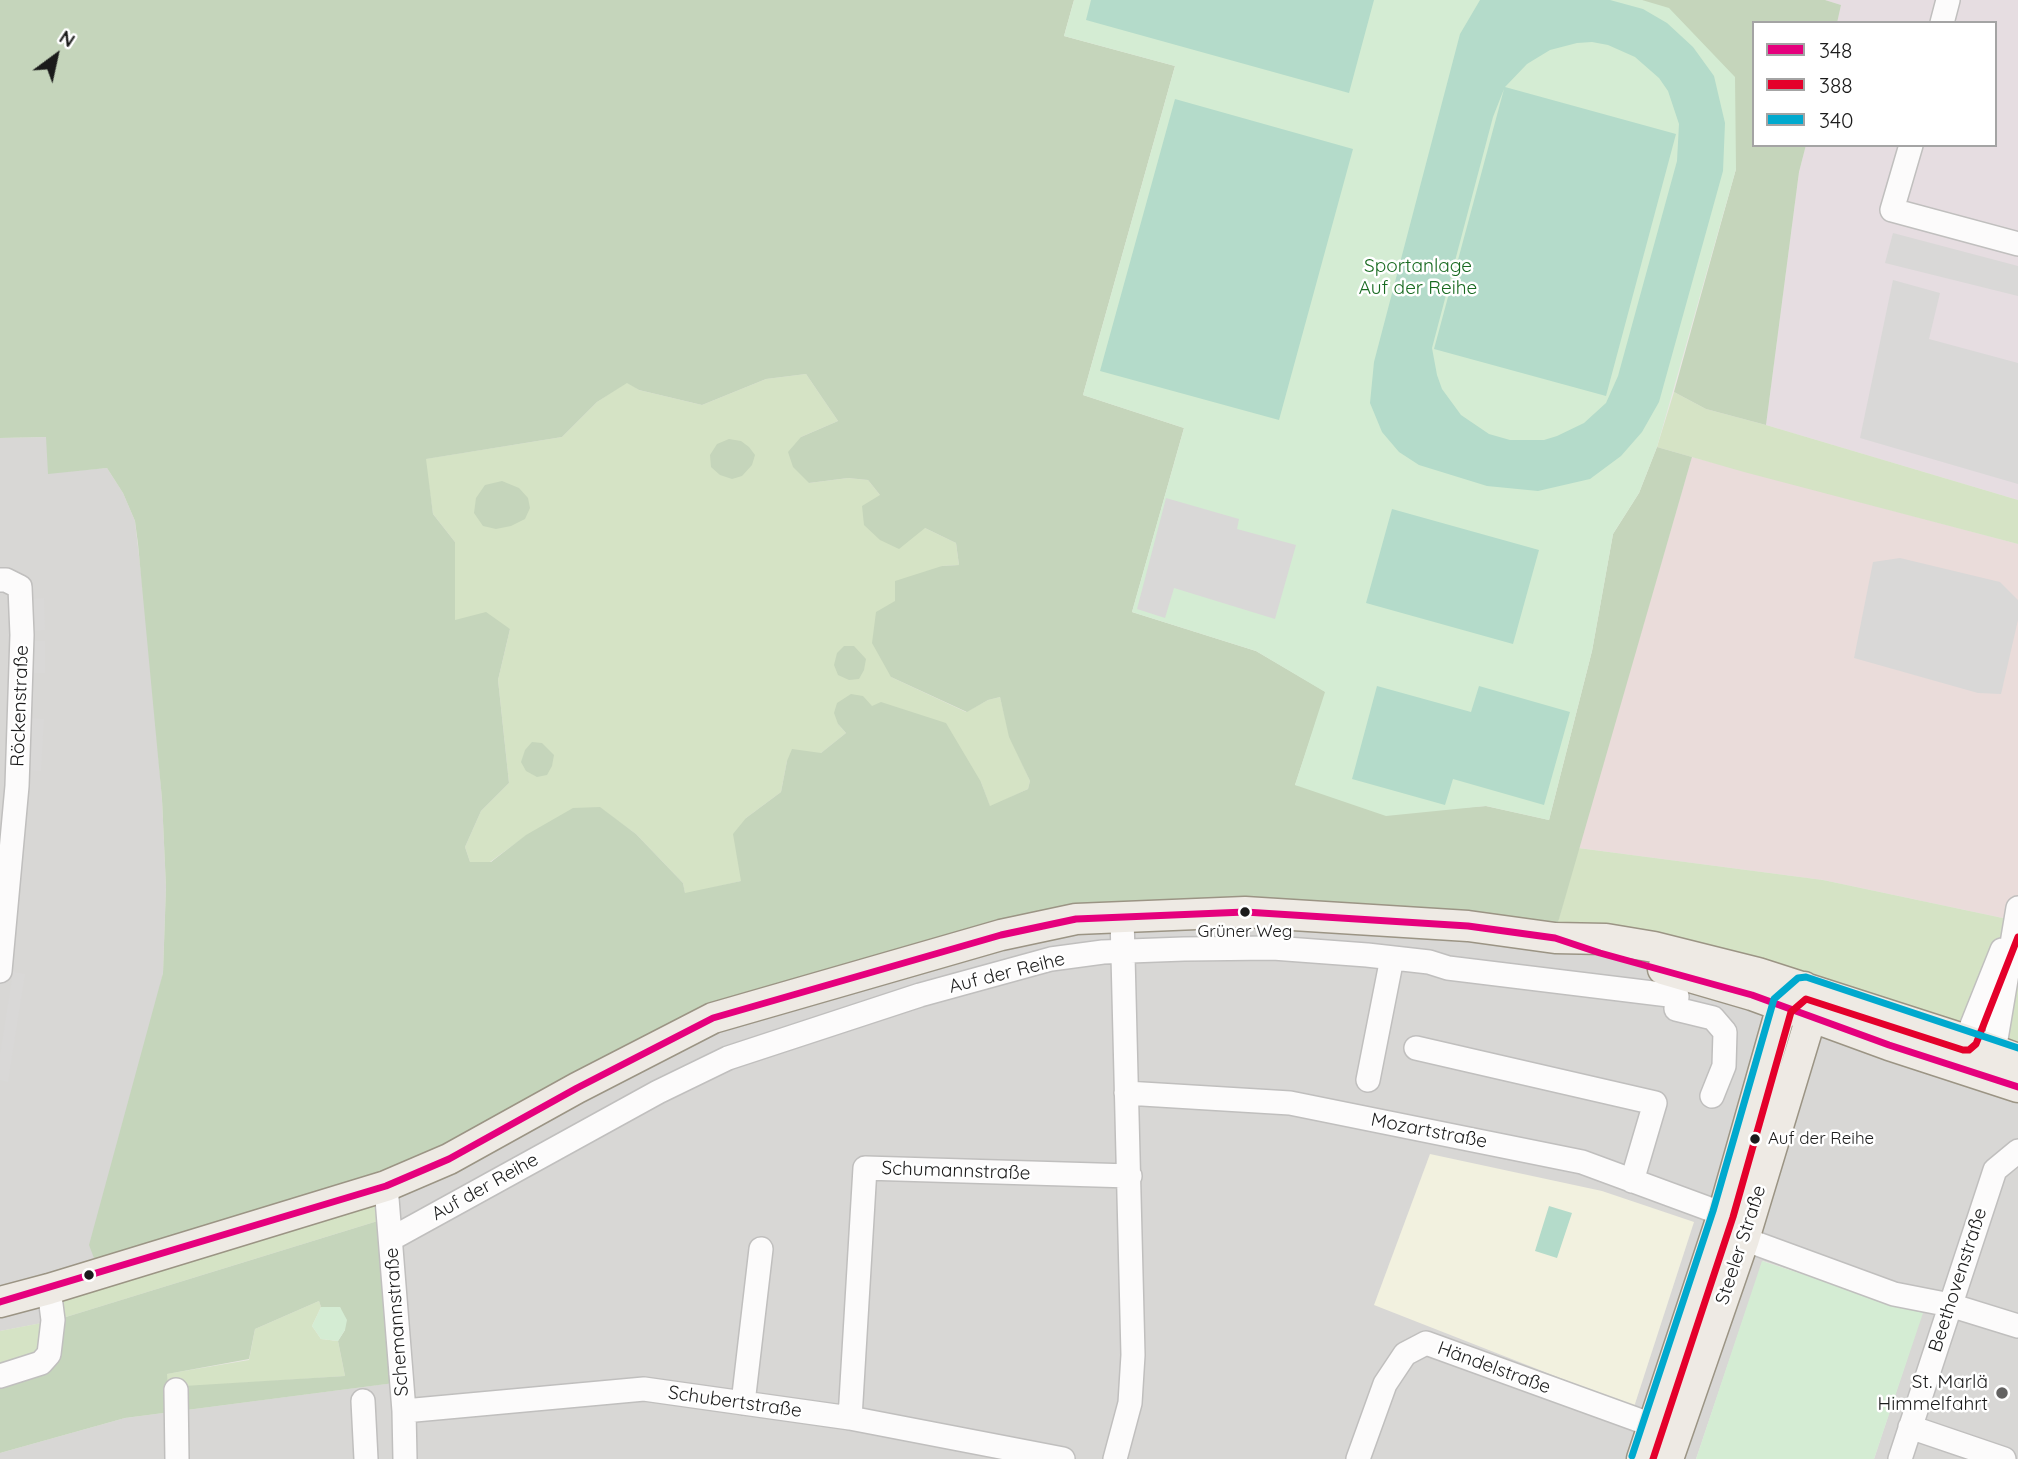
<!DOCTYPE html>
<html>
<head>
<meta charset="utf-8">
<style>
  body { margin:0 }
  #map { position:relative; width:2018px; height:1459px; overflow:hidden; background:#e9e7e3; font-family:Quicksand,sans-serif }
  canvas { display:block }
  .legend { position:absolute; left:1752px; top:21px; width:245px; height:126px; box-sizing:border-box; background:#fff; border:2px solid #a4a4a4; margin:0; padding:9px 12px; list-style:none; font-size:21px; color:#1b1b1b }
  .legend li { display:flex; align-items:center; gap:14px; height:35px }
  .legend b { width:35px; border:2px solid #a4a4a4 }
  .north { position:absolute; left:21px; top:21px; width:70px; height:70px; -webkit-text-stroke:5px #fff; paint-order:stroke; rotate:33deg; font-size:19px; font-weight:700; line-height:28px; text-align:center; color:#1b1b1b }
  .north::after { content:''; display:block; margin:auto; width:24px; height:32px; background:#1b1b1b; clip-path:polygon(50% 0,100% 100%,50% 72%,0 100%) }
</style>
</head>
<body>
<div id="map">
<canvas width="2018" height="1459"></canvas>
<ul class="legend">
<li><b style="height:9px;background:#e5007d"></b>348</li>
<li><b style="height:9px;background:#e4002b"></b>388</li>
<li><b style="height:9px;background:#00a9ce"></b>340</li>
</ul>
<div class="north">N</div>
</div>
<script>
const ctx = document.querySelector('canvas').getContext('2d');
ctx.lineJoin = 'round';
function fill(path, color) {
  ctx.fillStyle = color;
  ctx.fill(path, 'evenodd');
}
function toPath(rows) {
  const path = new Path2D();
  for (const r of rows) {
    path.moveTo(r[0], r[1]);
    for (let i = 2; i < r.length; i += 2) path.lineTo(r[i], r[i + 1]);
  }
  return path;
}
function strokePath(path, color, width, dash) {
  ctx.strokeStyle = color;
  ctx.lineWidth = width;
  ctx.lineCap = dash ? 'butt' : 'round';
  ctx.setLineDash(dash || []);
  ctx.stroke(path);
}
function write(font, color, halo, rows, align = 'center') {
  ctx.font = font + ' Quicksand,sans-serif';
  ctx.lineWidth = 5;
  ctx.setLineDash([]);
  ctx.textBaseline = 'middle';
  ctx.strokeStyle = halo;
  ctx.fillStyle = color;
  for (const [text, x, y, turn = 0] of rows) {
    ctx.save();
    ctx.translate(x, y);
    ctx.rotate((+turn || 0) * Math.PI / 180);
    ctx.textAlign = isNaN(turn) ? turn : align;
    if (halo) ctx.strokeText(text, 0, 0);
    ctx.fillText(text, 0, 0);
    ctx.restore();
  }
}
const residential = toPath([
  [47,437,49,473,107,468,123,493,135,521,149,642,162,799,166,887,163,973,100,1274,53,1321,0,1331,0,438],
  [1127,918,1554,939,1598,955,1662,971,2018,1089,2018,1459,1874,1459,1922,1313,1763,1261,1696,1459,0,1459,0,1453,125,1418,401,1382,387,1187,714,1020]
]);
const commercial = toPath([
  [1692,457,2018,544,2018,898,2012,920,1823,880,1578,848]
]);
const industrial = toPath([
  [1825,0,2018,0,2018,500,1766,425,1799,172,1806,145,1995,145,1995,23,1837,23,1841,5]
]);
const education = toPath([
  [1430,1154,1602,1191,1694,1222,1634,1407,1374,1305]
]);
const grass = toPath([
  [806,374,838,421,801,437,809,483,848,478,868,480,880,495,925,528,956,543,959,565,942,566,895,601,891,677,966,712,988,700,1000,697,1010,737,1030,781,1028,789,990,807,981,782,838,724,846,733,821,753,787,761,781,792,746,818,741,881,685,894,683,883,636,834,600,808,527,835,490,862,470,862,465,847,481,811,509,783,498,680,510,629,455,620,455,542,433,514,425,459,562,437,597,402,627,382,639,390,702,405,766,379],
  [1674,392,1706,409,1766,425,2018,500,2018,544,1744,472,1657,447],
  [1578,848,1823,880,2012,920,1965,1037,1555,933],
  [2018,928,2018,1055,1997,1049],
  [385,1186,381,1220,53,1321,51,1348,0,1376,0,1331,52,1321,49,1290],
  [319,1301,321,1307,312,1326,321,1339,338,1341,345,1376,168,1388,166,1374,249,1360,255,1329]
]);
const forest = toPath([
  [0,0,1074,0,1064,36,1175,66,1083,395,1184,428,1132,612,1256,651,1326,692,1295,785,1444,809,1486,806,1549,820,1592,651,1613,534,1639,493,1657,447,1692,457,1555,933,1178,909,782,993,447,1158,100,1274,89,1245,163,973,166,887,162,799,138,544,135,521,123,493,107,468,48,474,46,437,0,438],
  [806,374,838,421,801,437,788,452,793,467,809,483,848,478,868,480,880,495,862,506,864,525,880,540,899,549,925,528,956,543,959,565,942,566,895,581,895,601,876,612,872,643,891,677,967,712,988,700,1000,697,1009,737,1030,781,1028,789,990,806,981,782,946,723,881,702,872,706,863,696,851,694,837,703,834,713,838,724,846,733,821,753,792,749,787,761,781,792,746,818,733,834,741,881,685,893,683,883,636,834,600,807,573,808,526,835,491,862,470,862,465,847,481,811,509,783,498,680,510,629,486,612,455,620,455,542,433,514,426,459,562,437,597,402,627,383,639,390,702,405,766,379],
  [1642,0,1825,0,1841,5,1837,23,1754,23,1754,145,1806,145,1799,172,1766,425,1706,409,1674,392,1736,169],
  [729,439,741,441,749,447,755,455,752,465,742,476,732,479,720,475,711,467,710,455,717,444],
  [502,481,519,488,528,498,530,508,525,519,511,526,496,529,483,526,474,513,476,498,485,485],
  [844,646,854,646,866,659,864,670,859,679,849,680,838,675,834,665,837,653],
  [532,742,542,743,554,755,552,766,547,775,537,777,526,771,521,762,525,750],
  [381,1220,402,1382,125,1418,0,1453,0,1376,41,1363,53,1321],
  [319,1301,321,1307,340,1307,345,1330,338,1341,345,1376,168,1387,167,1374,249,1359,255,1329]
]);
const park = toPath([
  [1074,0,1642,0,1669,8,1735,77,1736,169,1657,447,1639,493,1613,534,1592,651,1549,820,1486,806,1386,816,1295,785,1325,692,1256,651,1132,612,1184,428,1083,395,1175,66,1064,36],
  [1762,1261,1923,1313,1874,1459,1696,1459],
  [321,1307,340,1307,347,1320,345,1330,338,1341,321,1339,312,1326]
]);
const pitch = toPath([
  [1091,0,1374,0,1349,93,1086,20],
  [1480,0,1610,0,1643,9,1667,23,1693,47,1714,76,1725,123,1723,171,1659,402,1642,432,1621,456,1590,479,1538,491,1487,486,1419,465,1399,452,1382,432,1370,403,1374,362,1460,34],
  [1592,42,1608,45,1635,57,1659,78,1668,91,1679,124,1677,161,1618,376,1606,403,1584,423,1557,436,1544,440,1510,440,1489,434,1461,415,1442,389,1437,375,1432,348,1493,117,1504,89,1434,349,1606,396,1676,134,1505,87,1527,64,1550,50,1577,43],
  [1175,99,1353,149,1279,420,1100,371],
  [1392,509,1539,550,1513,644,1366,603],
  [1377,686,1471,712,1479,686,1570,712,1544,805,1453,779,1445,805,1352,779],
  [1549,1206,1572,1213,1557,1258,1535,1251]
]);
const parking = toPath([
  [1893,233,2018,266,2018,296,1885,263],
  [1893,280,1940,293,1929,339,2018,363,2018,484,1860,438],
  [1166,498,1239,519,1237,529,1296,545,1275,619,1174,588,1165,618,1137,609],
  [1900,558,2000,582,2018,600,2018,620,2001,694,1978,693,1854,658,1873,562],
  [44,598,45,630,33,631,32,599],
  [32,641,45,641,45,673,32,673],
  [31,718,44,719,41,771,28,770],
  [13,972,25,974,8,1082,0,1080,0,1055]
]);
const minor = toPath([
  [1942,23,1948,0],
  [1911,145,1892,210,2018,244],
  [0,580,6,580,20,587,22,635,17,786,0,971],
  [1416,1048,1655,1103,1632,1181],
  [1967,1055,1966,1040,2002,950],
  [1981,1061,1994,1051,2018,908],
  [1368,1080,1392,958],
  [1126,1093,1290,1103,1582,1162,1723,1214],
  [386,1186,404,1411,405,1459],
  [391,1239,658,1092,728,1058,920,995,1051,959,1103,952,1184,949,1273,948,1367,955,1429,962,1448,968,1677,996,1676,1009,1713,1018,1725,1032,1724,1066,1712,1096],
  [1744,1239,1894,1294,1950,1305,2018,1326],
  [0,1376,41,1363,49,1354,53,1320,49,1289],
  [176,1390,177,1459],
  [363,1401,366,1459],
  [743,1403,761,1249],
  [404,1411,644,1389,850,1418,1063,1459],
  [850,1418,865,1168,1130,1176],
  [1910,1427,2004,1459],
  [1115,1459,1130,1403,1133,1355,1122,916],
  [1358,1459,1385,1384,1405,1354,1426,1343,1655,1426],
  [1900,1459,1995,1170,2018,1151]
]);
const major = toPath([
  [1663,969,1752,995,1889,1045,2018,1087],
  [0,1302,49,1289,386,1186,449,1159,577,1088,713,1018,1001,935,1076,919,1245,912,1468,926,1555,938,1606,939,1654,947,1758,973,1966,1040,2018,1059],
  [1642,1459,1723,1214,1782,1006,1804,987],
  [1668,1459,1744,1239,1811,1017,1804,987]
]);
const bus1 = toPath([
  [0,1302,386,1186,449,1159,577,1088,713,1018,1001,935,1076,919,1245,912,1468,926,1555,938,1600,953,1752,995,1889,1045,2018,1087]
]);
const bus2 = toPath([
  [1653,1459,1733,1217,1791,1012,1806,999,1963,1050,1969,1050,1976,1044,2018,937]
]);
const bus3 = toPath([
  [1632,1456,1713,1211,1774,999,1798,978,1806,977,2018,1048]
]);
const markers = [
  [1245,912,6,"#1b1b1b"],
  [1755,1139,6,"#1b1b1b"],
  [89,1275,6,"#1b1b1b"],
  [2002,1393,7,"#636261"]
];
const busNames = [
  ["Grüner Weg",1245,932],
  ["Auf der Reihe",1768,1139,"left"]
];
const parkNames = [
  ["Sportanlage",1418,266],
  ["Auf der Reihe",1418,288]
];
const streetNames = [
  ["Röckenstraße",20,706,-88],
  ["Auf der Reihe",1007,973,-14],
  ["Mozartstraße",1429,1131,11],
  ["Schumannstraße",956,1171,2],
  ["Auf der Reihe",485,1187,-29],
  ["Steeler Straße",1741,1245,-72],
  ["Beethovenstraße",1958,1280,-72],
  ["Schemannstraße",397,1322,-94],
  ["Händelstraße",1494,1368,20],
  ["Schubertstraße",735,1402,8]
];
const poiNames = [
  ["St. Marlä",1988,1382],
  ["Himmelfahrt",1988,1404]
];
fill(residential, '#d8d7d5');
fill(commercial, '#eadcda');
fill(industrial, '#e6dde1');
fill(education, '#f2f1df');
fill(grass, '#d5e3c5');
fill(forest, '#c5d5bb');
fill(park, '#d4ecd3');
fill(pitch, '#b4dbca');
fill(parking, '#d9d8d7');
strokePath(minor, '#c0bfbe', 26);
strokePath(major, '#9b9484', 33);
strokePath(minor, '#fcfbfb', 23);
strokePath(major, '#eeeae4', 30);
strokePath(bus1, '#e5007d', 7);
strokePath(bus2, '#e4002b', 7);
strokePath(bus3, '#00a9ce', 7);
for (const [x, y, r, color] of markers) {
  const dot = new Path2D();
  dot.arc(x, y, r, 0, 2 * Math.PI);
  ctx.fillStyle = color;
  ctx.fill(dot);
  strokePath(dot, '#fff', 2.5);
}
write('17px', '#1b1b1b', '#fff', busNames);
write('19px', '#186a20', '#fff', parkNames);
write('19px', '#1b1b1b', '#fff', streetNames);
write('19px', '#1b1b1b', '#fff', poiNames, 'right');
</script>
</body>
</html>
